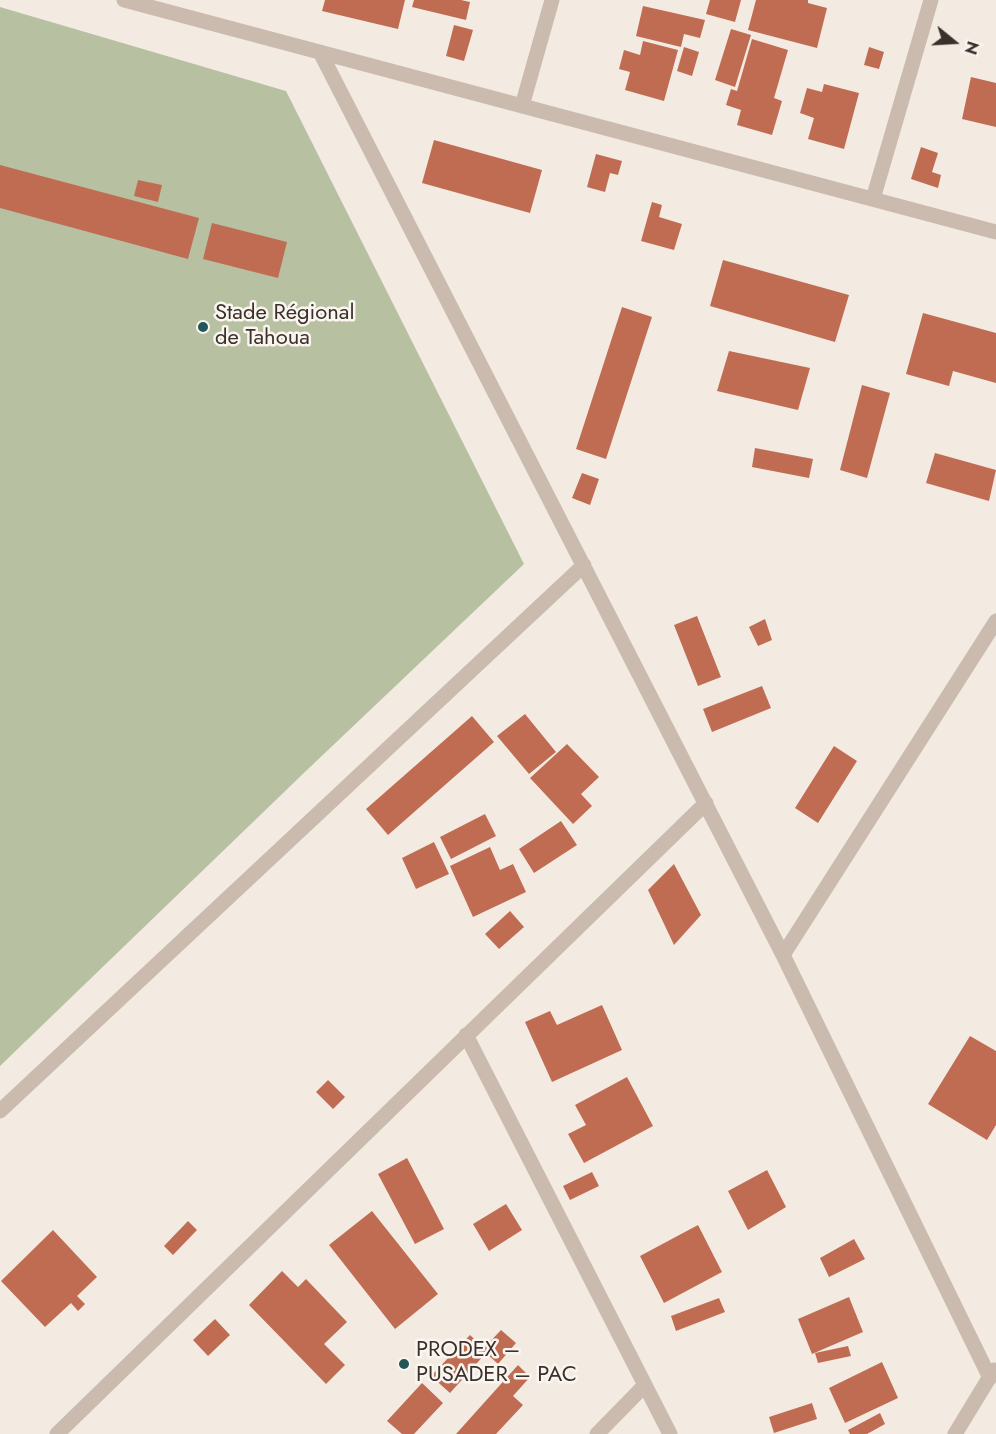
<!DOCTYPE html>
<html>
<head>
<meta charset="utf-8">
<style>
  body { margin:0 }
  #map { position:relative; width:996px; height:1434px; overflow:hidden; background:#f3ebe2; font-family:Jost,sans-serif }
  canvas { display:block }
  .north { position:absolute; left:924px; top:12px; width:60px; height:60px; -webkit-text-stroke:4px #faf5ef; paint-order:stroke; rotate:108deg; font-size:16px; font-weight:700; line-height:24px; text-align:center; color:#3a302c }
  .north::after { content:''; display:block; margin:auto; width:21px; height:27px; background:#3a302c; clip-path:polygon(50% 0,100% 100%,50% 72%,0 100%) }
</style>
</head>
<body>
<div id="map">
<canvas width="996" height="1434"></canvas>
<div class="north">N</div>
</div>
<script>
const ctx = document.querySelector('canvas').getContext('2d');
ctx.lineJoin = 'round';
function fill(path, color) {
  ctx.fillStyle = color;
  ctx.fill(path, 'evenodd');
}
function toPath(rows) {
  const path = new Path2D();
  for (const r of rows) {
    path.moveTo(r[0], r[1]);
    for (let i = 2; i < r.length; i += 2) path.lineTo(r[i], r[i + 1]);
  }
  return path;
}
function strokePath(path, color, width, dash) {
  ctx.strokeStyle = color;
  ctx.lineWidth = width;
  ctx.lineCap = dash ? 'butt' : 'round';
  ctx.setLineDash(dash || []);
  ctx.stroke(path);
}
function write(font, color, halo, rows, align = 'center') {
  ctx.font = font + ' Jost,sans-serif';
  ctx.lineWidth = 5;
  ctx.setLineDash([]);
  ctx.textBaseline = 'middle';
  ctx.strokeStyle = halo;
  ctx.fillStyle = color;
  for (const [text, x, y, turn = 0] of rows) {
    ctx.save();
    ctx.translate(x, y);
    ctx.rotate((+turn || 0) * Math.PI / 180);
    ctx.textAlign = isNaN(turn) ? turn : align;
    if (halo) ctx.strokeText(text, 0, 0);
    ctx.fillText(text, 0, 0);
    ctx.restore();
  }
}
const green = toPath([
  [0,7,286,91,524,564,307,770,0,1066]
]);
const building = toPath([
  [325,0,405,0,398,29,322,11],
  [414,0,461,0,470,2,466,20,412,7],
  [710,0,741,0,735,22,706,14],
  [756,0,808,0,808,3,827,8,817,48,748,30],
  [643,6,705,20,700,38,684,34,681,47,636,36],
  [454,25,473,30,464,61,446,56],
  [731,29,751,35,735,87,715,80],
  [752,39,788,50,774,98,782,101,772,135,737,125,741,110,726,105,731,89,737,91],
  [643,41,678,50,664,101,625,90,630,72,619,69,624,50,640,55],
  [684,47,699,52,692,76,677,71],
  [869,47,884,52,879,69,864,65],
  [971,77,996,83,996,127,962,119],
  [824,84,859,93,844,149,808,139,814,118,800,113,807,88,822,92],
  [434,140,542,170,530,213,422,183],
  [921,147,938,153,932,172,941,175,938,188,911,179],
  [596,154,622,161,618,175,610,173,605,192,587,187],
  [0,165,199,218,188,259,0,208],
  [138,180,162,185,158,202,134,196],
  [652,202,662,205,659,217,682,224,674,250,641,241],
  [212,223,287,242,278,278,203,259],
  [723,260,849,295,835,342,710,306],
  [622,307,652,317,606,459,576,449],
  [923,313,996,333,996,383,953,371,949,386,906,374],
  [729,351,810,368,798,410,717,391],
  [862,385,890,393,867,478,840,470],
  [755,448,813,459,809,478,752,467],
  [935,453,996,470,989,501,926,483],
  [582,473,599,479,590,505,572,498],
  [697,616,721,677,698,686,674,625],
  [765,619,772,640,758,646,749,627],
  [762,686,771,708,712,732,703,709],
  [525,714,556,752,529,774,497,736],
  [472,716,494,742,388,835,366,809],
  [567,744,599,777,581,794,592,806,573,824,530,778],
  [834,746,857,761,818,823,795,808],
  [485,814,496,836,451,859,440,837],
  [561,821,577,845,534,873,519,849],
  [434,842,449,874,416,889,402,858],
  [490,847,500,870,513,864,526,892,473,917,450,866],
  [674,864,701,915,674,945,648,890],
  [510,911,524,927,499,949,485,934],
  [602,1005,622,1050,552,1082,525,1022,550,1011,557,1025],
  [970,1036,996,1051,996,1125,987,1140,928,1104],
  [627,1077,653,1126,584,1163,568,1134,586,1125,575,1105],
  [328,1080,345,1097,333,1109,316,1092],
  [407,1158,444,1229,415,1244,378,1174],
  [767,1170,786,1207,748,1230,728,1191],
  [592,1172,599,1186,570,1200,563,1186],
  [506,1204,522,1230,489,1251,473,1224],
  [372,1211,438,1294,395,1329,329,1245],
  [188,1221,197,1230,173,1255,164,1246],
  [698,1225,722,1272,664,1303,640,1256],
  [53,1230,97,1277,77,1296,85,1304,78,1311,71,1303,45,1327,1,1281],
  [854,1239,865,1259,829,1277,820,1258],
  [282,1271,298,1287,306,1279,347,1322,324,1344,345,1365,326,1384,249,1305],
  [849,1297,863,1332,812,1354,798,1319],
  [719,1298,725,1312,676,1331,671,1316],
  [215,1319,230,1335,208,1356,193,1340],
  [501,1330,516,1343,498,1364,486,1353,450,1393,431,1376,470,1335,484,1348],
  [848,1346,851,1356,818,1363,815,1353],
  [882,1362,898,1398,845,1423,829,1388],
  [518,1365,530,1377,513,1396,523,1405,496,1434,456,1434],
  [422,1383,443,1403,414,1434,402,1434,387,1421],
  [812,1403,817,1419,774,1433,769,1417],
  [880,1413,885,1424,867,1434,850,1434,848,1430]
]);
const minor = toPath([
  [124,0,996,232],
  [320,52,783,955,990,1378],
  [522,106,552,0],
  [873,199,931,0],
  [783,955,996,621],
  [466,1035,670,1434],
  [0,1111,584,565],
  [57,1434,706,803],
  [597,1434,644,1386],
  [955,1434,994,1370]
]);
const markers = [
  [203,327,6,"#235659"],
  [404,1364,6,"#235659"]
];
const poiNames = [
  ["Stade Régional",215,314],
  ["de Tahoua",215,339],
  ["PRODEX –",416,1351],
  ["PUSADER – PAC",416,1376]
];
fill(green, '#b7c1a2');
fill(building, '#c06c53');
strokePath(minor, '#cbbbae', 15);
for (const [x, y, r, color] of markers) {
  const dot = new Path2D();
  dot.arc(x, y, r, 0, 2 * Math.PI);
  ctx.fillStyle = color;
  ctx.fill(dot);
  strokePath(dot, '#faf5ef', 2);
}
write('22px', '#3a302c', '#faf5ef', poiNames, 'left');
</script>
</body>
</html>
